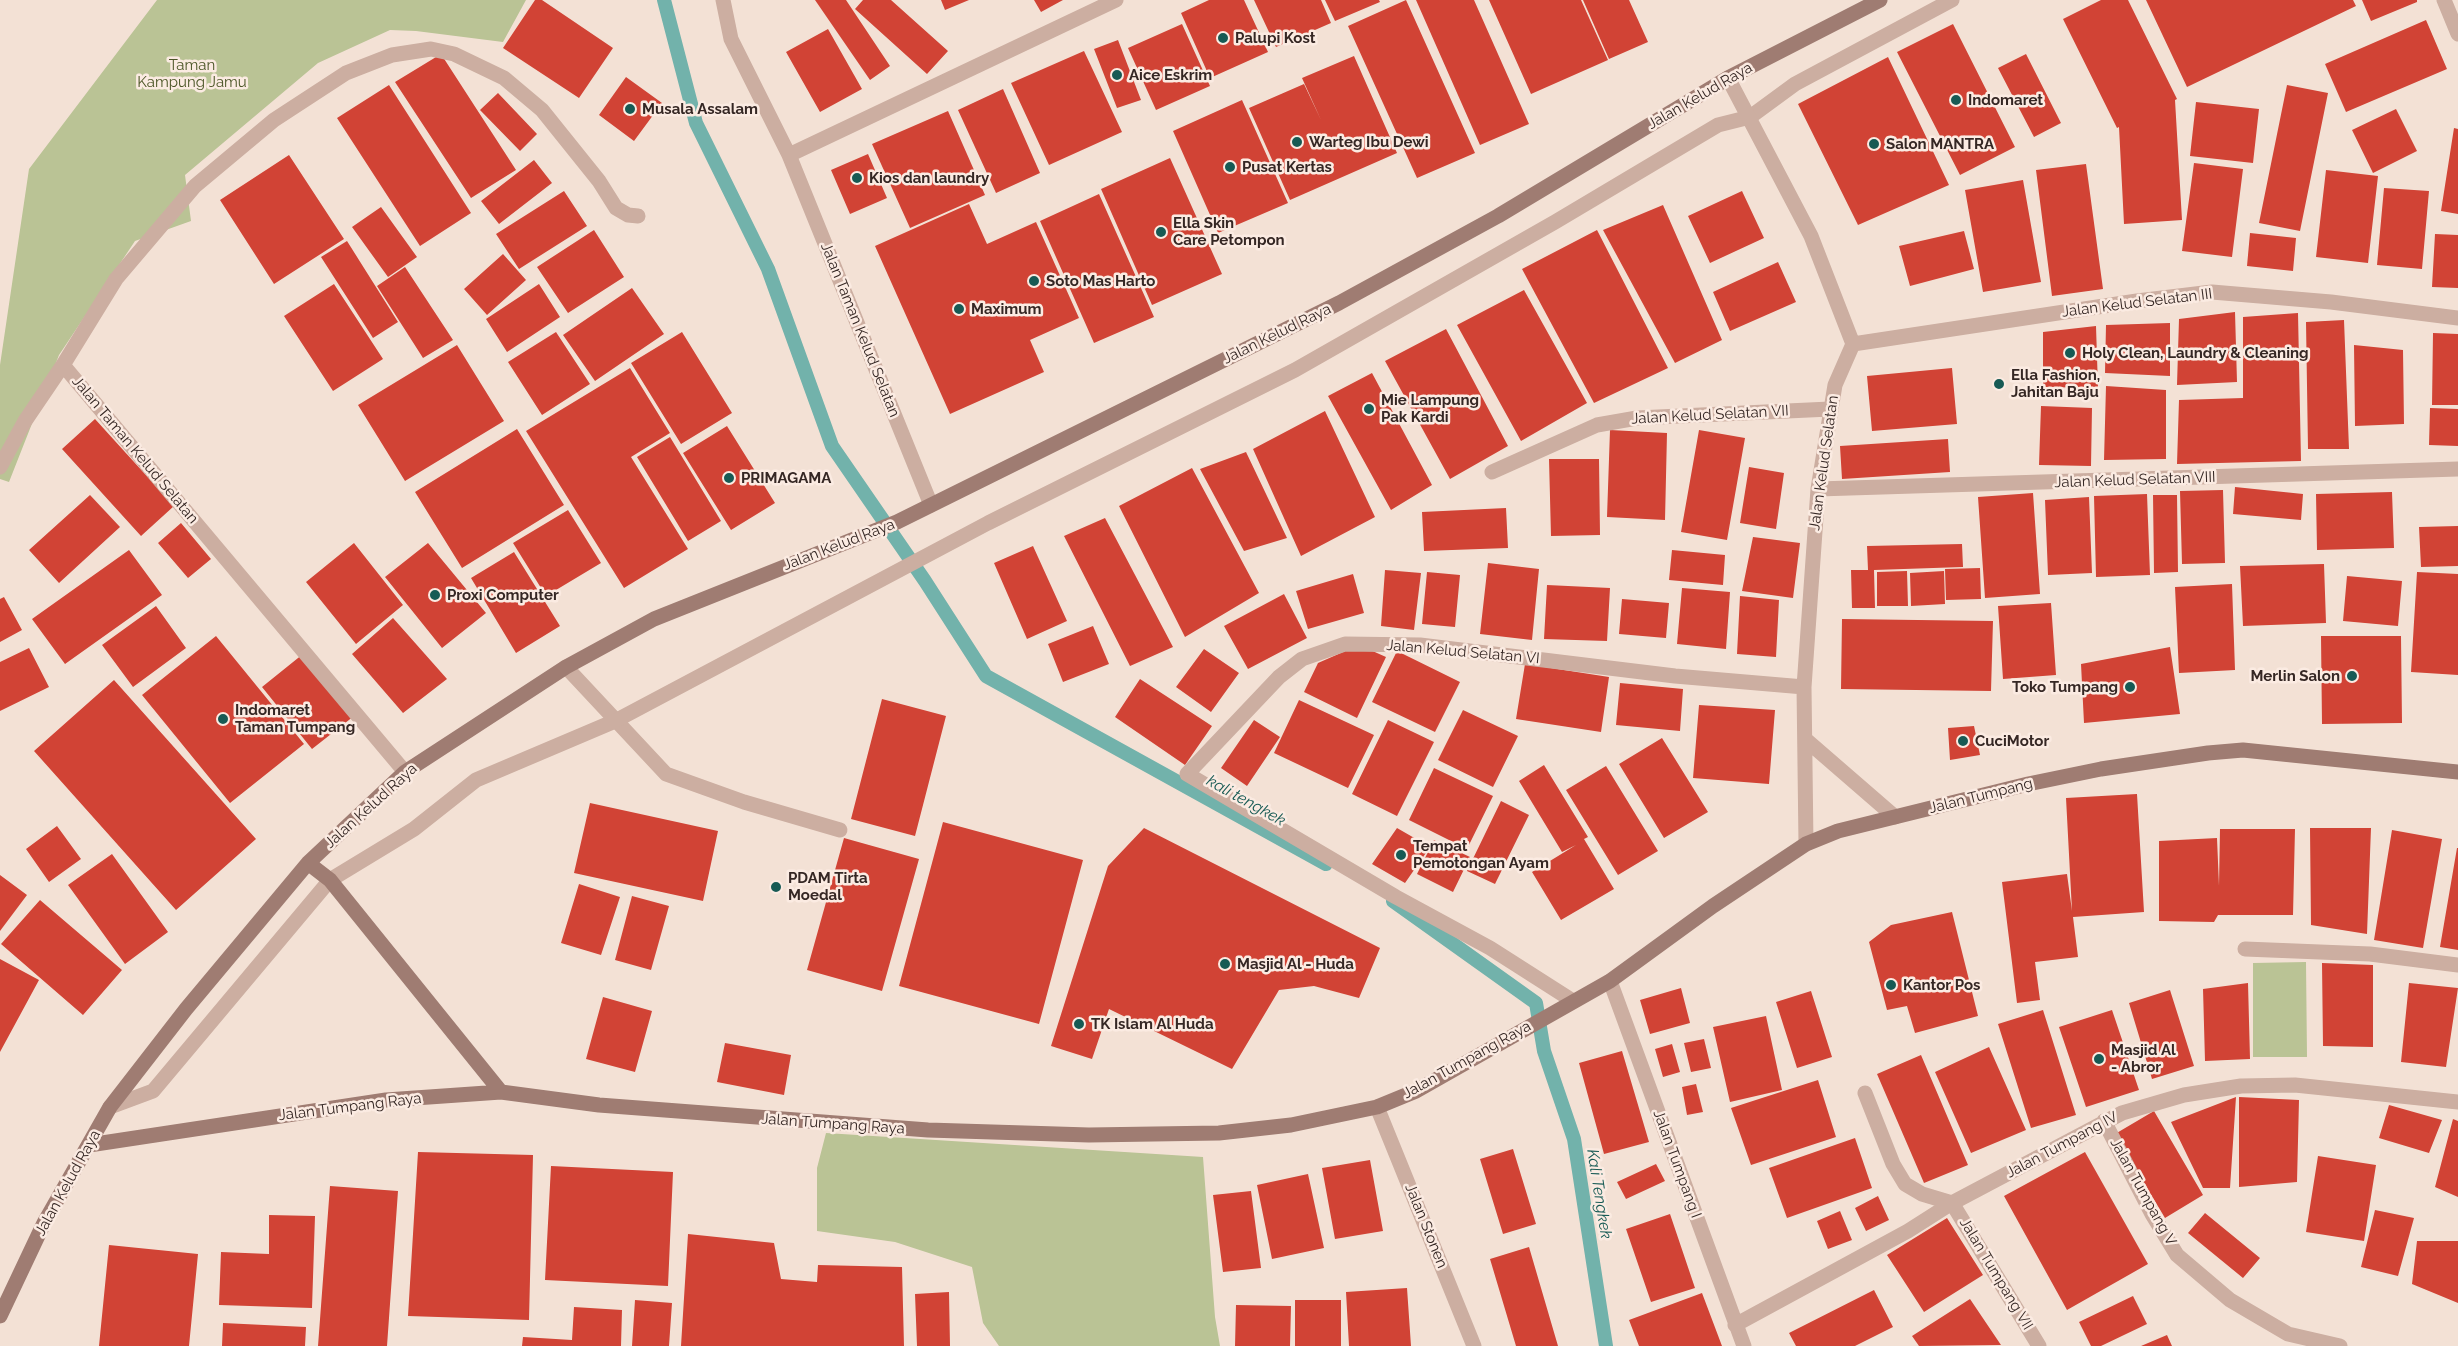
<!DOCTYPE html>
<html>
<head>
<meta charset="utf-8">
<style>
  body { margin:0 }
  canvas { display:block; background:#f3e1d5 }
</style>
</head>
<body>
<canvas width="2458" height="1346"></canvas>
<script>
const ctx = document.querySelector('canvas').getContext('2d');
ctx.lineJoin = 'round';
function fill(path, color) {
  ctx.fillStyle = color;
  ctx.fill(path, 'evenodd');
}
function toPath(rows) {
  const path = new Path2D();
  for (const r of rows) {
    path.moveTo(r[0], r[1]);
    for (let i = 2; i < r.length; i += 2) path.lineTo(r[i], r[i + 1]);
  }
  return path;
}
function strokePath(path, color, width, dash) {
  ctx.strokeStyle = color;
  ctx.lineWidth = width;
  ctx.lineCap = dash ? 'butt' : 'round';
  ctx.setLineDash(dash || []);
  ctx.stroke(path);
}
function write(font, color, halo, rows, align = 'center') {
  ctx.font = font + ' Raleway,sans-serif';
  ctx.lineWidth = 5;
  ctx.setLineDash([]);
  ctx.textBaseline = 'middle';
  ctx.strokeStyle = halo;
  ctx.fillStyle = color;
  for (const [text, x, y, turn = 0] of rows) {
    ctx.save();
    ctx.translate(x, y);
    ctx.rotate((+turn || 0) * Math.PI / 180);
    ctx.textAlign = isNaN(turn) ? turn : align;
    if (halo) ctx.strokeText(text, 0, 0);
    ctx.fillText(text, 0, 0);
    ctx.restore();
  }
}
const green = toPath([
  [157,0,526,0,503,42,416,31,390,30,318,63,185,175,191,221,135,241,59,355,9,482,0,479,0,365,29,169],
  [2306,962,2307,1057,2253,1057,2253,963],
  [826,1133,1203,1157,1215,1317,1220,1346,999,1346,983,1323,972,1267,895,1242,817,1231,817,1168]
]);
const stream = toPath([
  [664,0,696,123,768,269,832,446,925,581,986,676,1326,864],
  [1393,901,1536,1003,1544,1051,1574,1139,1606,1346]
]);
const building = toPath([
  [535,0,542,0,613,48,579,98,503,48],
  [815,0,846,0,890,66,870,80],
  [863,0,891,0,948,51,927,74,855,9],
  [941,0,969,0,945,10],
  [1034,0,1063,0,1041,12],
  [1209,0,1244,0,1268,52,1210,78,1181,13],
  [1254,0,1321,0,1331,23,1276,47],
  [1325,0,1379,0,1380,2,1335,21],
  [1406,0,1475,153,1417,178,1348,26],
  [1416,0,1474,0,1529,124,1480,145],
  [1489,0,1581,0,1608,60,1531,94],
  [1583,0,1629,0,1648,42,1609,59],
  [2101,0,2128,0,2177,99,2175,100,2182,220,2124,224,2119,127,2117,128,2063,19],
  [2146,0,2353,0,2356,6,2187,87],
  [2362,0,2417,0,2417,2,2371,21],
  [2426,20,2447,69,2346,112,2325,64],
  [1182,24,1210,86,1156,110,1128,48],
  [1953,24,2015,147,1960,175,1897,52],
  [828,29,862,89,820,112,786,52],
  [1118,40,1141,100,1117,108,1094,49],
  [1084,51,1122,132,1049,165,1011,83],
  [441,54,516,170,471,198,395,82],
  [2026,54,2061,123,2034,137,1998,68],
  [1354,56,1397,153,1290,200,1249,108,1304,84,1321,120,1302,78],
  [1888,57,1949,185,1858,225,1798,104],
  [626,77,662,103,634,141,599,115],
  [389,85,471,213,420,246,337,118],
  [2287,85,2328,93,2300,231,2259,223],
  [1003,89,1040,173,996,193,958,110],
  [498,93,537,134,520,151,480,110],
  [1242,100,1288,203,1218,233,1173,131],
  [2196,102,2259,109,2253,163,2190,156],
  [2396,109,2417,151,2373,173,2352,130],
  [948,111,985,195,910,228,872,144],
  [2454,128,2458,129,2458,214,2441,211],
  [868,154,887,198,850,214,831,170],
  [289,155,344,239,274,284,220,200],
  [1170,158,1222,274,1152,305,1101,189],
  [534,160,552,183,499,224,481,201],
  [2194,163,2243,169,2232,257,2182,251],
  [2086,164,2103,289,2052,296,2036,170],
  [2326,170,2378,176,2368,263,2316,257],
  [2023,180,2041,282,1983,292,1965,190],
  [2384,188,2429,191,2422,269,2377,265],
  [564,191,587,226,519,269,496,234],
  [1742,191,1764,238,1710,263,1688,216],
  [1099,194,1154,317,1094,343,1040,221],
  [969,204,987,244,1036,222,1079,318,1030,340,1044,372,950,414,875,246],
  [1663,205,1722,340,1675,363,1603,230],
  [381,207,417,257,388,277,352,227],
  [594,230,624,277,568,313,537,267],
  [1597,230,1668,368,1594,403,1522,269],
  [1964,231,1974,269,1910,286,1899,246],
  [2250,233,2296,238,2293,271,2247,266],
  [2435,234,2458,235,2458,288,2432,287],
  [347,241,398,322,373,338,321,257],
  [503,254,526,280,487,315,464,289],
  [1778,262,1796,302,1730,331,1713,292],
  [405,267,453,340,423,358,377,286],
  [334,284,383,359,333,391,284,316],
  [539,284,560,317,507,352,486,319],
  [632,288,664,334,595,381,563,335],
  [1524,290,1587,403,1521,441,1457,325],
  [2235,312,2237,382,2177,385,2179,319],
  [2298,313,2301,461,2177,464,2179,400,2243,398,2243,317],
  [2344,320,2349,449,2308,449,2306,322],
  [2170,323,2170,376,2105,373,2106,325],
  [2096,326,2098,388,2043,387,2043,332],
  [1446,329,1508,446,1450,479,1385,361],
  [556,332,590,384,542,415,508,362],
  [682,332,732,413,681,444,631,363],
  [2433,333,2458,334,2458,405,2432,405],
  [457,345,504,421,405,481,358,405],
  [2354,345,2403,350,2404,424,2355,426],
  [630,368,670,433,631,457,688,549,624,588,526,431],
  [1952,368,1957,424,1872,431,1867,376],
  [1372,373,1432,485,1391,510,1328,396],
  [2106,386,2166,390,2166,459,2104,460],
  [2041,406,2092,408,2091,466,2039,465],
  [2430,408,2458,409,2458,446,2429,445],
  [1325,411,1375,517,1301,556,1253,449],
  [95,419,174,506,141,536,62,449],
  [727,426,775,503,731,530,683,453],
  [517,429,564,505,462,568,415,492],
  [1610,430,1667,433,1665,520,1607,517],
  [1699,430,1745,438,1727,540,1681,532],
  [670,437,721,521,688,541,637,457],
  [1948,439,1950,472,1842,479,1840,446],
  [1246,452,1287,538,1244,551,1200,469],
  [1549,459,1599,459,1600,535,1551,536],
  [1749,467,1784,473,1776,529,1740,523],
  [1192,468,1259,593,1185,637,1119,506],
  [2235,487,2303,494,2301,520,2233,514],
  [2223,490,2225,563,2182,564,2180,491],
  [2392,492,2394,548,2317,550,2316,494],
  [2033,493,2040,594,1985,598,1978,497],
  [2147,494,2150,575,2096,577,2094,496],
  [90,495,120,527,59,583,29,550],
  [2153,495,2177,495,2178,572,2154,573],
  [2089,497,2092,573,2048,575,2045,500],
  [1506,508,1508,548,1424,551,1422,512],
  [568,510,601,563,546,596,513,543],
  [1105,518,1173,647,1130,666,1064,536],
  [181,523,211,559,188,578,158,543],
  [2458,526,2458,566,2421,567,2419,527],
  [1753,537,1800,543,1793,598,1742,591],
  [354,543,403,605,356,644,306,582],
  [428,543,486,613,442,648,385,577],
  [1962,544,1963,567,1874,570,1875,608,1852,608,1851,570,1868,570,1867,546],
  [1033,546,1067,621,1027,639,994,563],
  [129,550,162,595,65,664,32,619],
  [1672,550,1725,555,1723,585,1669,580],
  [514,552,560,626,516,653,471,578],
  [1488,563,1539,569,1532,640,1480,634],
  [2324,564,2326,623,2243,626,2240,566],
  [1980,568,1981,599,1946,600,1945,569],
  [1385,570,1421,573,1414,630,1381,626],
  [1907,571,1908,606,1877,606,1877,572],
  [1944,571,1945,604,1911,606,1910,573],
  [1427,572,1460,575,1455,627,1422,624],
  [2417,572,2458,574,2458,675,2411,672],
  [1353,574,1364,613,1308,629,1296,591],
  [2347,576,2402,581,2398,626,2343,621],
  [2232,584,2235,670,2179,673,2175,587],
  [1547,585,1610,588,1607,641,1544,639],
  [1682,588,1730,592,1726,649,1677,644],
  [1284,594,1307,638,1248,669,1224,626],
  [1740,596,1779,600,1776,657,1737,654],
  [4,597,22,630,0,642,0,599],
  [1622,599,1669,603,1666,638,1619,634],
  [2051,603,2056,675,2003,679,1998,606],
  [156,606,186,648,133,687,102,645],
  [393,618,447,679,403,713,352,654],
  [1842,619,1993,621,1991,691,1841,689],
  [1093,626,1109,664,1063,682,1048,644],
  [216,636,304,744,230,803,142,695],
  [2321,636,2401,636,2402,723,2322,724],
  [1359,645,1386,657,1357,718,1304,692,1318,663],
  [2170,647,2180,714,2084,723,2081,664],
  [29,648,49,687,0,711,0,662],
  [1204,649,1239,673,1211,712,1176,687],
  [1397,651,1460,682,1435,732,1372,702],
  [303,654,354,716,312,749,262,687],
  [1525,664,1609,677,1601,732,1516,719],
  [1140,679,1212,726,1185,765,1115,717],
  [114,680,256,839,176,910,34,751],
  [1620,683,1683,689,1680,731,1616,725],
  [882,699,946,716,915,836,851,819],
  [1299,700,1374,735,1348,788,1274,753],
  [1699,705,1775,710,1769,784,1693,778],
  [1463,710,1518,736,1493,787,1438,760],
  [1254,720,1280,737,1247,786,1221,768],
  [1388,720,1434,742,1397,816,1352,794],
  [1974,726,1980,755,1950,760,1948,728],
  [1662,738,1708,812,1664,838,1619,764],
  [1544,765,1588,837,1584,839,1614,889,1561,920,1532,872,1576,845,1562,852,1519,781],
  [1606,766,1658,851,1618,875,1566,790],
  [1434,768,1493,796,1467,849,1409,820],
  [2137,794,2144,912,2073,917,2078,957,2035,962,2040,1000,2017,1003,2002,882,2067,874,2072,911,2066,798],
  [1501,801,1529,815,1495,884,1467,871],
  [590,803,718,831,703,901,574,873],
  [943,822,1083,860,1039,1024,899,986],
  [57,826,81,859,49,882,26,849],
  [1144,828,1380,948,1359,998,1314,986,1279,990,1232,1069,1109,1009,1092,1059,1051,1046,1108,866],
  [1397,828,1430,847,1405,883,1372,864],
  [2310,828,2371,828,2367,934,2311,925],
  [2220,829,2295,829,2293,915,2218,915,2214,922,2159,921,2159,841,2217,838,2219,886],
  [2392,830,2442,839,2423,948,2374,940],
  [844,838,919,859,882,991,807,970],
  [1434,840,1470,857,1453,892,1417,874],
  [2457,848,2458,848,2458,950,2440,947],
  [112,854,168,932,125,964,68,885],
  [0,875,27,895,0,931],
  [579,884,620,897,601,955,561,943],
  [632,896,669,906,651,970,615,960],
  [40,900,122,970,83,1015,1,944],
  [1952,912,1978,1016,1915,1033,1907,1006,1887,1010,1869,942,1891,925],
  [0,959,39,980,0,1052],
  [2322,963,2373,965,2373,1047,2323,1046],
  [2248,983,2250,1059,2205,1061,2203,989],
  [2409,983,2458,988,2446,1067,2401,1062],
  [1681,988,1690,1023,1650,1034,1640,1000],
  [2170,990,2194,1066,2152,1079,2129,1003],
  [1811,991,1832,1057,1797,1068,1776,1002],
  [603,997,652,1011,635,1072,586,1059],
  [2043,1010,2076,1115,2031,1128,1998,1024],
  [2112,1010,2139,1090,2086,1107,2059,1027],
  [1766,1016,1782,1090,1730,1102,1713,1027],
  [1704,1039,1711,1068,1691,1072,1684,1043],
  [725,1043,791,1055,784,1095,717,1082],
  [1672,1044,1680,1072,1663,1077,1655,1049],
  [1989,1047,2026,1130,1971,1153,1935,1072],
  [1622,1051,1649,1142,1604,1154,1579,1063],
  [1921,1055,1968,1165,1924,1183,1877,1074],
  [1818,1080,1836,1137,1751,1165,1731,1108],
  [1696,1084,1703,1112,1687,1115,1682,1087],
  [2236,1097,2230,1188,2203,1188,2171,1122],
  [2239,1097,2299,1100,2297,1182,2239,1187],
  [2389,1105,2442,1120,2429,1153,2379,1138],
  [2154,1111,2203,1195,2165,1218,2115,1134],
  [2453,1119,2458,1121,2458,1197,2435,1187],
  [1855,1138,1872,1188,1787,1218,1769,1168],
  [1513,1149,1536,1224,1503,1234,1480,1159],
  [418,1152,533,1155,529,1320,408,1316],
  [2085,1152,2148,1264,2067,1310,2004,1196],
  [2318,1156,2376,1165,2364,1241,2306,1232],
  [1370,1160,1383,1231,1335,1239,1322,1168],
  [1656,1164,1665,1181,1626,1199,1617,1182],
  [551,1166,673,1172,668,1286,545,1280],
  [1308,1174,1324,1248,1272,1259,1257,1185],
  [330,1186,398,1191,387,1346,318,1346],
  [1251,1191,1261,1268,1223,1272,1213,1195],
  [1878,1196,1889,1220,1866,1231,1855,1208],
  [2375,1210,2414,1218,2398,1276,2361,1267],
  [1840,1211,1852,1240,1828,1249,1817,1221],
  [2205,1213,2260,1258,2243,1278,2188,1233],
  [1670,1214,1695,1288,1651,1302,1626,1229],
  [269,1215,315,1216,312,1308,219,1305,221,1252,269,1254],
  [1947,1218,1983,1275,1924,1312,1887,1255],
  [688,1234,774,1243,781,1279,817,1282,818,1265,902,1267,904,1346,681,1346],
  [2417,1241,2458,1241,2458,1303,2412,1284],
  [109,1245,198,1254,189,1346,99,1346],
  [1529,1247,1558,1346,1516,1346,1490,1259],
  [1407,1288,1411,1346,1349,1346,1346,1292],
  [1874,1290,1893,1327,1855,1346,1796,1346,1789,1333],
  [949,1292,950,1346,917,1346,915,1294],
  [1702,1293,1722,1346,1639,1346,1629,1320],
  [2133,1296,2147,1324,2101,1346,2091,1346,2079,1322],
  [1970,1299,2001,1345,1919,1346,1912,1336],
  [635,1300,672,1303,669,1346,632,1346],
  [1295,1300,1341,1300,1341,1346,1295,1346],
  [1236,1305,1291,1306,1290,1346,1235,1346],
  [574,1307,622,1310,621,1346,522,1346,523,1337,572,1340],
  [223,1323,306,1327,305,1346,222,1346],
  [2167,1335,2172,1346,2141,1346]
]);
const service = toPath([
  [566,667,666,774,744,802,840,830]
]);
const pedestrian = toPath([
  [110,1107,153,1091,330,880,414,829,476,780,615,721,988,523,1295,370,1555,222,1718,125,1750,117,1795,84,1952,0]
]);
const minor = toPath([
  [723,0,731,39,789,155,931,505],
  [2444,0,2458,34],
  [1728,78,1811,236,1853,344,1835,385,1818,489,1804,687,1806,844],
  [789,155,1116,0],
  [1853,344,2137,301,2212,292,2331,302,2458,318],
  [0,467,25,421,63,365],
  [1492,472,1597,425,1637,418,1830,409],
  [1818,489,2458,469],
  [1805,739,1895,817],
  [405,772,63,365,116,279,195,186,274,120,346,73,392,55,431,49,454,54,504,78,542,110,599,181,616,208,628,215,638,216],
  [2245,949,2370,954,2458,965],
  [1610,981,1744,1346],
  [1573,1001,1490,948,1396,897,1187,774,1279,677,1302,659,1345,644,1420,645,1675,676,1804,687],
  [1865,1093,1893,1164,1905,1184,1922,1194,1952,1203],
  [1377,1107,1474,1346],
  [2104,1121,2152,1214,2177,1255,2230,1300,2288,1334,2340,1346],
  [1952,1203,2039,1346],
  [1735,1325,1908,1231,1952,1203,2122,1113,2184,1095,2241,1086,2295,1085,2458,1102]
]);
const secondary = toPath([
  [308,863,330,880,501,1092],
  [89,1145,386,1100,501,1092,599,1105,928,1130,1089,1135,1219,1133,1291,1125,1377,1107,1416,1091,1610,981,1713,906,1806,844,1838,831,2028,784,2101,769,2208,753,2243,750,2458,772],
  [0,1316,44,1223,110,1107,186,1009,308,863,405,772,566,667,654,619,897,522,1339,303,1498,216,1728,78,1880,0]
]);
const markers = [
  [1223,38,6,"#175a54"],
  [1117,75,6,"#175a54"],
  [1956,100,6,"#175a54"],
  [630,109,6,"#175a54"],
  [1297,142,6,"#175a54"],
  [1874,144,6,"#175a54"],
  [1230,167,6,"#175a54"],
  [857,178,6,"#175a54"],
  [1161,232,6,"#175a54"],
  [1034,281,6,"#175a54"],
  [959,309,6,"#175a54"],
  [2070,353,6,"#175a54"],
  [1999,384,6,"#175a54"],
  [1369,409,6,"#175a54"],
  [729,478,6,"#175a54"],
  [435,595,6,"#175a54"],
  [2352,676,6,"#175a54"],
  [2130,687,6,"#175a54"],
  [223,719,6,"#175a54"],
  [1963,741,6,"#175a54"],
  [1401,855,6,"#175a54"],
  [776,887,6,"#175a54"],
  [1225,964,6,"#175a54"],
  [1891,985,6,"#175a54"],
  [1079,1024,6,"#175a54"],
  [2099,1059,6,"#175a54"]
];
const poiNames = [
  ["Palupi Kost",1235,38],
  ["Aice Eskrim",1129,75],
  ["Indomaret",1968,100],
  ["Musala Assalam",642,109],
  ["Warteg Ibu Dewi",1309,142],
  ["Salon MANTRA",1886,144],
  ["Pusat Kertas",1242,167],
  ["Kios dan laundry",869,178],
  ["Ella Skin",1173,223],
  ["Care Petompon",1173,240],
  ["Soto Mas Harto",1046,281],
  ["Maximum",971,309],
  ["Holy Clean, Laundry & Cleaning",2082,353],
  ["Ella Fashion,",2011,375],
  ["Jahitan Baju",2011,392],
  ["Mie Lampung",1381,400],
  ["Pak Kardi",1381,417],
  ["PRIMAGAMA",741,478],
  ["Proxi Computer",447,595],
  ["Merlin Salon",2340,676,"right"],
  ["Toko Tumpang",2118,687,"right"],
  ["Indomaret",235,710],
  ["Taman Tumpang",235,727],
  ["CuciMotor",1975,741],
  ["Tempat",1413,846],
  ["Pemotongan Ayam",1413,863],
  ["PDAM Tirta",788,878],
  ["Moedal",788,895],
  ["Masjid Al - Huda",1237,964],
  ["Kantor Pos",1903,985],
  ["TK Islam Al Huda",1091,1024],
  ["Masjid Al",2111,1050],
  ["- Abror",2111,1067]
];
const parkNames = [
  ["Taman",192,65],
  ["Kampung Jamu",192,82]
];
const streetNames = [
  ["Jalan Kelud Raya",1700,96,-30],
  ["Jalan Kelud Selatan III",2137,303,-7],
  ["Jalan Taman Kelud Selatan",860,330,68],
  ["Jalan Kelud Raya",1277,334,-26],
  ["Jalan Kelud Selatan VII",1710,415,-3],
  ["Jalan Taman Kelud Selatan",135,450,50],
  ["Jalan Kelud Selatan",1824,463,-82],
  ["Jalan Kelud Selatan VIII",2135,480,-2],
  ["Jalan Kelud Raya",839,545,-21],
  ["Jalan Kelud Selatan VI",1463,652,5],
  ["Jalan Tumpang",1981,796,-14],
  ["Jalan Kelud Raya",371,806,-42],
  ["Jalan Tumpang Raya",1467,1060,-29],
  ["Jalan Tumpang Raya",350,1107,-7],
  ["Jalan Tumpang Raya",833,1124,4],
  ["Jalan Tumpang IV",2062,1145,-28],
  ["Jalan Tumpang I",1677,1164,70],
  ["Jalan Kelud Raya",68,1183,-61],
  ["Jalan Tumpang V",2143,1192,61],
  ["Jalan Stonen",1426,1226,68],
  ["Jalan Tumpang VII",1996,1274,59]
];
const waterNames = [
  ["kali tengkek",1246,801,29],
  ["Kali Tengkek",1599,1194,81]
];
fill(green, '#bac395');
strokePath(stream, '#72b2ab', 14);
fill(building, '#d14335');
strokePath(service, '#ccaea1', 15);
strokePath(pedestrian, '#ccaea1', 15);
strokePath(minor, '#ccaea1', 15);
strokePath(secondary, '#9f7c72', 15);
for (const [x, y, r, color] of markers) {
  const dot = new Path2D();
  dot.arc(x, y, r, 0, 2 * Math.PI);
  ctx.fillStyle = color;
  ctx.fill(dot);
  strokePath(dot, '#fbebe2', 2);
}
write('bold 15px', '#352724', '#fbebe2', poiNames, 'left');
write('15px', '#4b5526', '#fbebe2', parkNames);
write('15px', '#352724', '#fbebe2', streetNames);
write('italic 16px', '#175a54', '#fbebe2', waterNames);
</script>
</body>
</html>
